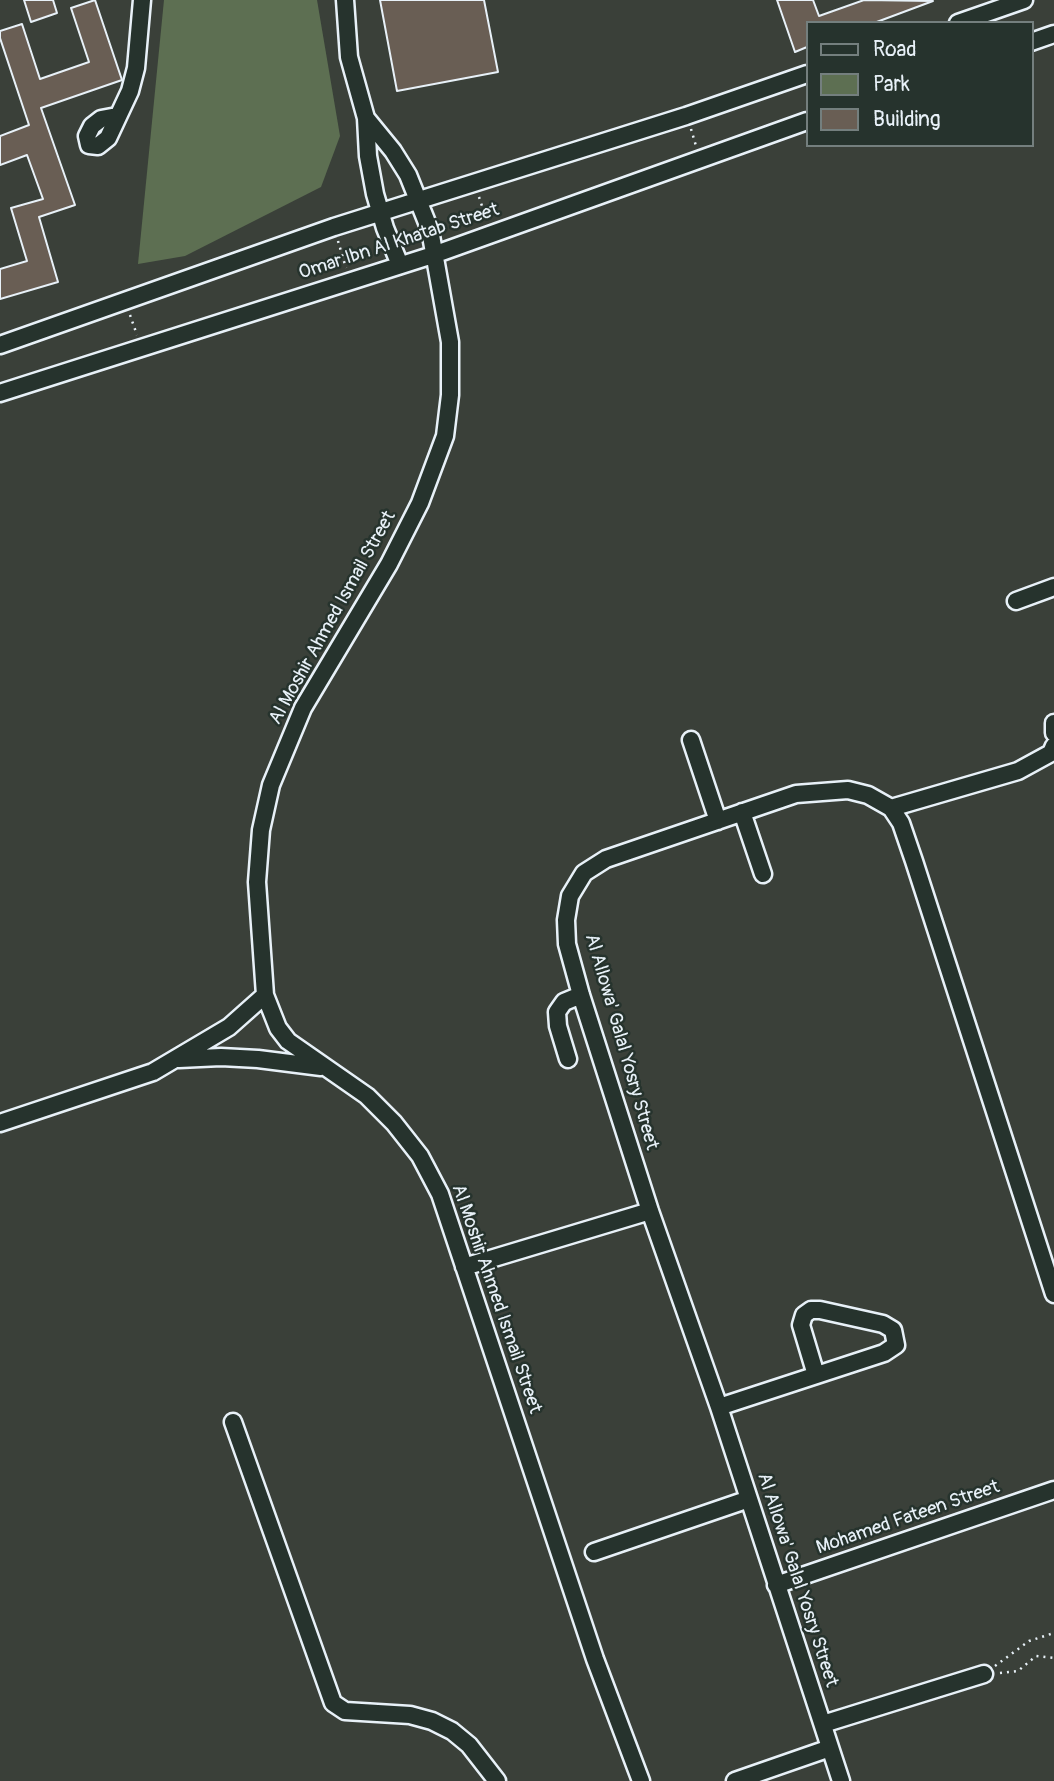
<!DOCTYPE html>
<html>
<head>
<meta charset="utf-8">
<style>
  body { margin:0 }
  #map { position:relative; width:1054px; height:1781px; overflow:hidden; background:#3a4039; font-family:Pangolin,sans-serif }
  canvas { display:block }
  .legend { position:absolute; left:806px; top:21px; width:228px; height:126px; box-sizing:border-box; background:#26332d; border:2px solid #747f7e; margin:0; padding:9px 12px; list-style:none; font-size:21px; color:#e8f1f8 }
  .legend li { display:flex; align-items:center; gap:14px; height:35px }
  .legend b { width:35px; border:2px solid #747f7e }
</style>
</head>
<body>
<div id="map">
<canvas width="1054" height="1781"></canvas>
<ul class="legend">
<li><b style="height:9px;background:#26332d"></b>Road</li>
<li><b style="height:19px;background:#5d6f52"></b>Park</li>
<li><b style="height:19px;background:#695e54"></b>Building</li>
</ul>
</div>
<script>
const ctx = document.querySelector('canvas').getContext('2d');
ctx.lineJoin = 'round';
function fill(path, color) {
  ctx.fillStyle = color;
  ctx.fill(path, 'evenodd');
}
function toPath(rows) {
  const path = new Path2D();
  for (const r of rows) {
    path.moveTo(r[0], r[1]);
    for (let i = 2; i < r.length; i += 2) path.lineTo(r[i], r[i + 1]);
  }
  return path;
}
function strokePath(path, color, width, dash) {
  ctx.strokeStyle = color;
  ctx.lineWidth = width;
  ctx.lineCap = dash ? 'butt' : 'round';
  ctx.setLineDash(dash || []);
  ctx.stroke(path);
}
function write(font, color, halo, rows, align = 'center') {
  ctx.font = font + ' Pangolin,sans-serif';
  ctx.lineWidth = 5;
  ctx.setLineDash([]);
  ctx.textBaseline = 'middle';
  ctx.strokeStyle = halo;
  ctx.fillStyle = color;
  for (const [text, x, y, turn = 0] of rows) {
    ctx.save();
    ctx.translate(x, y);
    ctx.rotate((+turn || 0) * Math.PI / 180);
    ctx.textAlign = isNaN(turn) ? turn : align;
    if (halo) ctx.strokeText(text, 0, 0);
    ctx.fillText(text, 0, 0);
    ctx.restore();
  }
}
const green = toPath([
  [164,0,317,0,340,136,321,187,185,256,138,264]
]);
const building = toPath([
  [24,0,53,0,57,13,31,22,24,0],
  [95,0,122,80,41,108,75,205,39,217,58,282,0,299,0,269,27,261,11,208,43,199,27,155,0,165,0,136,29,125,0,38,0,31,22,24,40,79,89,62,71,8,95,0],
  [380,0,484,0,498,72,397,91,380,0],
  [777,0,813,0,819,16,864,0,933,1,874,23,807,23,807,47,795,52,777,0]
]);
const path = toPath([
  [691,129,696,146],
  [479,197,487,221],
  [338,241,346,268],
  [130,315,137,335],
  [995,1666,1029,1641,1054,1633],
  [1000,1673,1018,1671,1036,1656,1054,1658]
]);
const minor = toPath([
  [345,0,349,57,366,118,368,156,375,194,385,228,400,265],
  [958,23,1024,0],
  [1031,42,1054,34],
  [117,116,101,119,92,126,87,136,89,145,98,146,108,138,130,91,136,68,142,0],
  [366,118,393,151,408,175,430,230,450,342,450,395,445,436,420,503,389,564,303,708,271,785,261,830,257,882,265,995,278,1028,288,1041,367,1096,394,1123,420,1156,440,1194,595,1659,641,1781],
  [0,345,334,227,686,116,807,74],
  [0,393,436,254,807,121],
  [1016,601,1054,587],
  [1054,723,1054,733],
  [691,740,718,821],
  [891,808,1018,771,1051,753,1054,746],
  [742,812,763,874],
  [179,1059,221,1057,258,1059,321,1067],
  [568,1059,558,1026,557,1012,564,1002,581,995],
  [0,1123,153,1072,229,1027,265,995],
  [464,1267,650,1211],
  [719,1407,884,1353,896,1345,893,1330,883,1324,820,1310,811,1310,804,1315,801,1325,816,1375],
  [233,1422,333,1703,345,1711,410,1715,432,1721,452,1731,469,1745,497,1781],
  [594,1552,749,1499],
  [776,1585,1054,1490],
  [823,1724,984,1674],
  [735,1781,830,1748],
  [841,1781,719,1407,650,1211,581,995,567,944,566,920,570,896,584,873,606,859,796,794,848,790,868,795,891,808,901,823,914,861,1054,1294]
]);
const streetNames = [
  ["Omar Ibn Al Khatab Street",399,242,-18],
  ["Al Moshir Ahmed Ismail Street",333,618,-61],
  ["Al Allowa' Galal Yosry Street",621,1042,74],
  ["Al Moshir Ahmed Ismail Street",496,1299,71],
  ["Mohamed Fateen Street",908,1518,-19],
  ["Al Allowa' Galal Yosry Street",797,1580,72]
];
fill(green, '#5d6f52');
fill(building, '#695e54');
strokePath(building, '#e8f1f8', 2);
strokePath(minor, '#e8f1f8', 21);
strokePath(path, '#e8f1f8', 2.5, [2, 5]);
strokePath(minor, '#26332d', 16);
write('19px', '#e8f1f8', '#26332d', streetNames);
</script>
</body>
</html>
